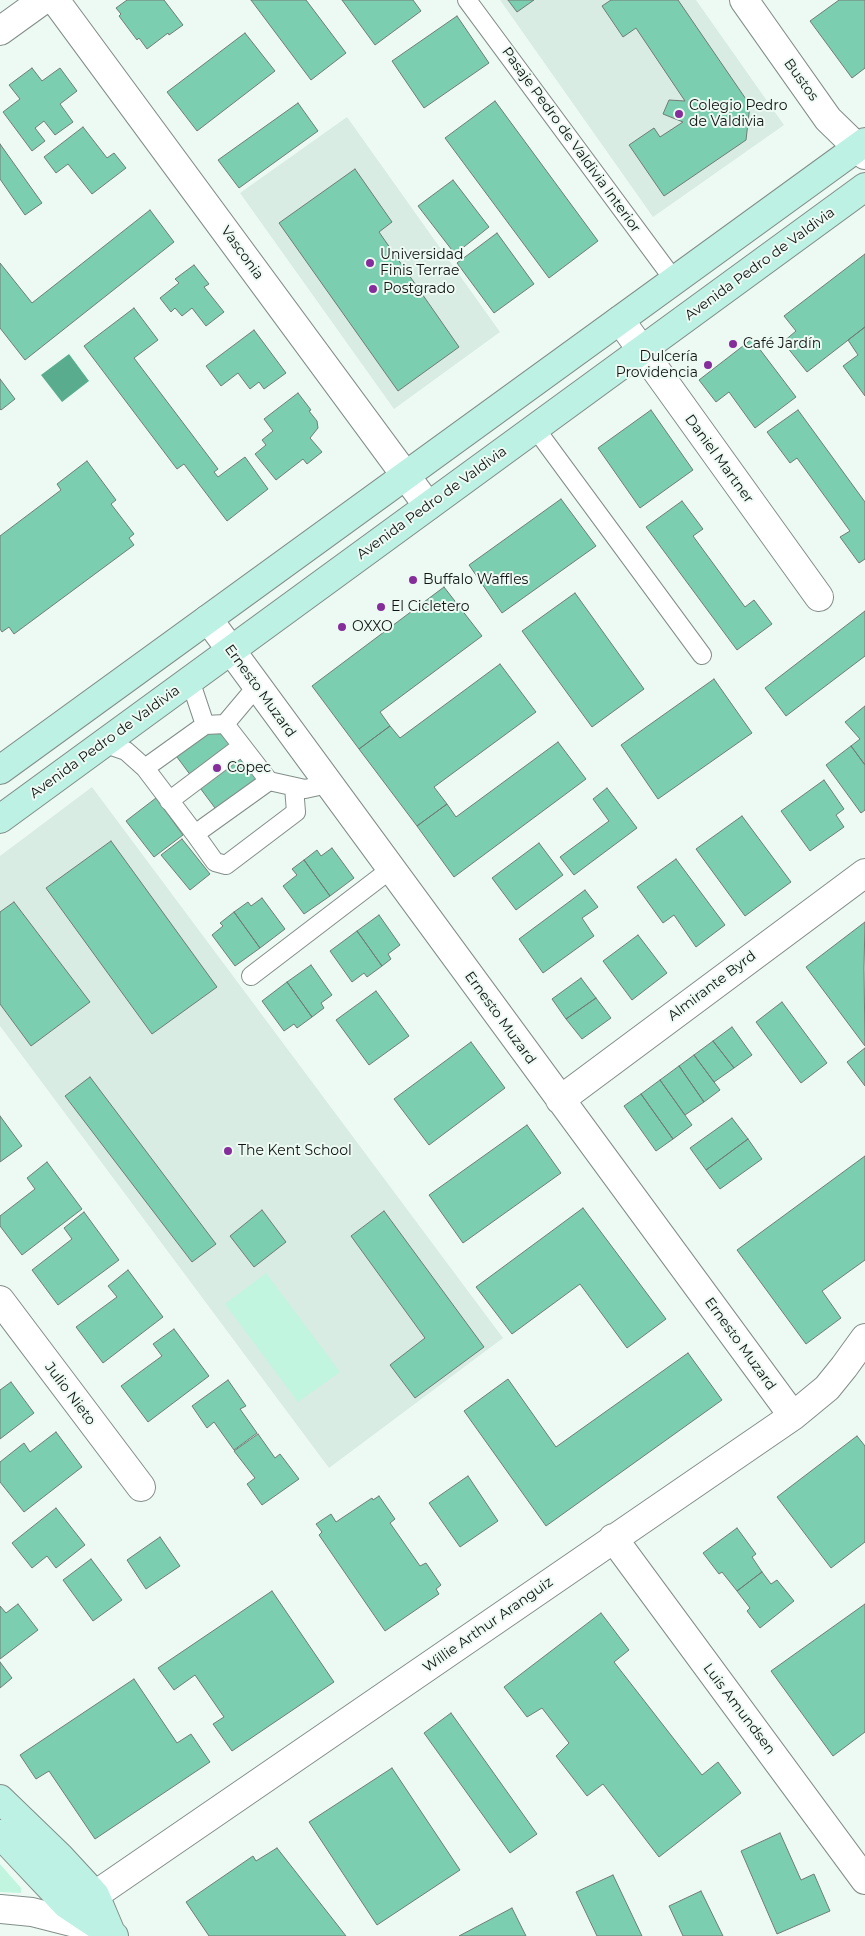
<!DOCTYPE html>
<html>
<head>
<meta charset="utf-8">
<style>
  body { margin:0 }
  canvas { display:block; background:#edfaf4 }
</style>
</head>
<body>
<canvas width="865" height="1936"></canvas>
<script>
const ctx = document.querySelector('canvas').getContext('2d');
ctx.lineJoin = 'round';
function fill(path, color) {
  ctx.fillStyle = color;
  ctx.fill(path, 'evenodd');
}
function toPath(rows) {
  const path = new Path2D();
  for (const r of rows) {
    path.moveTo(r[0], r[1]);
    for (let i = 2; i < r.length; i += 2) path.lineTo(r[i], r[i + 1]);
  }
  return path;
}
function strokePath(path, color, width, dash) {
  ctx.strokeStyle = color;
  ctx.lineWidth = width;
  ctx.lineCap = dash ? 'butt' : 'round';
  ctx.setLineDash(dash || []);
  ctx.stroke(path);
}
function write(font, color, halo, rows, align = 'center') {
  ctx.font = font + ' Montserrat,sans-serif';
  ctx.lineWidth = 4;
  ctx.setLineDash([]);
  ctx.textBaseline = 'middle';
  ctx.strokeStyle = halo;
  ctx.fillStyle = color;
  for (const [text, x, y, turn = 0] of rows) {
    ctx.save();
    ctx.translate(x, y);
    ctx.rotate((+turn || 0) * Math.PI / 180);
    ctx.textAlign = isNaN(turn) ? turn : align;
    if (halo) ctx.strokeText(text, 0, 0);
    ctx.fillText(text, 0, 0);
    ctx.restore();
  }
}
const built = toPath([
  [500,0,696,0,784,125,653,217],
  [347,117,500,332,394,409,240,193],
  [92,787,503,1338,329,1468,0,1026,0,856]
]);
const green = toPath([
  [266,1273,340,1372,298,1402,225,1304],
  [0,1864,21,1888,21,1893,0,1892]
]);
const water = toPath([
  [69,354,89,381,62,402,41,375]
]);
const building = toPath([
  [127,0,164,0,183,25,169,35,168,33,147,49,139,38,137,40,119,16,121,14,116,8,127,0],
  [251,0,306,0,346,53,311,80,251,0],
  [342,0,413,0,421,11,375,45,342,0],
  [508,0,534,0,517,12,508,0],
  [611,0,678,0,750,105,746,140,664,196,629,145,654,128,660,137,683,122,663,114,669,100,685,101,636,28,623,37,602,6,611,0],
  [839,0,865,0,865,68,852,78,810,21,839,0],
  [457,16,489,63,424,108,392,61,457,16],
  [245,33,275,71,197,131,167,92,245,33],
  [32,68,42,81,60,68,77,91,60,104,73,122,55,135,44,121,35,128,45,141,32,151,3,112,20,99,9,85,32,68],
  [495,101,598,241,549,278,445,138,495,101],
  [298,103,318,131,239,188,218,160,298,103],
  [83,127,107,158,114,153,126,168,92,194,68,164,56,173,44,157,83,127],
  [0,144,42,203,25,215,0,179,0,144],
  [355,169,392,222,379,232,459,347,398,391,279,223,355,169],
  [453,180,489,227,455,254,418,206,453,180],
  [150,210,174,242,25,360,0,328,0,263,32,303,150,210],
  [497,233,534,284,494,313,457,263,497,233],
  [865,254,865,327,807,372,783,342,796,331,784,316,865,254],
  [194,265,209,284,204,287,224,312,206,326,192,308,182,316,175,308,171,312,160,298,179,283,175,279,194,265],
  [134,308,158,340,134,358,218,469,214,472,218,477,245,457,268,489,227,521,184,464,177,469,84,346,134,308],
  [865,327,865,396,843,366,858,355,848,340,865,327],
  [254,330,286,373,264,389,259,382,250,389,238,373,221,386,206,366,254,330],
  [752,339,796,397,755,428,729,392,716,402,699,380,752,339],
  [0,379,15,399,1,410,0,409,0,379],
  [298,393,311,410,309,411,317,421,318,428,310,438,322,452,307,464,303,459,276,480,255,454,266,445,262,440,273,431,264,419,298,393],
  [651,410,693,470,640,508,598,448,651,410],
  [798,410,865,502,865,559,859,563,840,537,850,531,797,458,790,463,767,432,798,410],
  [87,461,116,500,111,504,134,534,129,538,134,545,14,634,9,627,2,632,0,629,0,536,61,490,57,484,87,461],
  [561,499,596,546,502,613,469,565,561,499],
  [682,501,703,529,693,536,745,607,754,600,772,624,737,650,646,527,682,501],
  [444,587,482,636,380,712,390,726,359,749,312,686,444,587],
  [575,593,644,689,592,727,522,631,575,593],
  [865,611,865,656,786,716,765,688,865,611],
  [500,664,536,712,434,787,447,804,417,826,359,749,390,726,400,738,500,664],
  [714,679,752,733,658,799,621,745,714,679],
  [865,706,865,765,851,746,860,739,845,722,865,706],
  [215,722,259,782,218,812,174,753,215,722],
  [558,742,586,779,454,877,417,826,447,804,456,817,558,742],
  [851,746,865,765,865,810,861,813,826,765,851,746],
  [824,780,844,809,836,815,844,827,810,851,781,811,824,780],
  [607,788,637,828,574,875,560,857,609,821,593,799,607,788],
  [156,798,183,835,154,857,126,821,156,798],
  [742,816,791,882,745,916,696,849,742,816],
  [182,839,210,874,190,890,161,855,182,839],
  [111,841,217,987,152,1034,46,888,111,841],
  [539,843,563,875,516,910,492,878,539,843],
  [332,848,354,878,330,896,304,860,317,850,321,856,332,848],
  [676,859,725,925,696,947,674,915,663,923,637,887,676,859],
  [304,860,330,896,304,914,283,886,297,875,292,869,304,860],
  [585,890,598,907,582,918,594,936,543,973,519,939,585,890],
  [262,898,285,929,260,948,234,912,248,902,251,906,262,898],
  [14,902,90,1002,31,1046,0,1004,0,912,14,902],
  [234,912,260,948,235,966,212,935,223,926,220,923,234,912],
  [379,915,400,945,388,954,391,959,382,966,357,931,379,915],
  [865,922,864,968,865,1046,806,967,865,922],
  [357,931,382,966,367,977,364,973,352,982,330,951,357,931],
  [638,935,667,973,632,1000,603,961,638,935],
  [311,965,332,995,321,1003,324,1008,312,1017,287,982,311,965],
  [581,978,596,998,566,1019,552,999,581,978],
  [287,982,312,1017,297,1028,294,1024,284,1031,262,1001,287,982],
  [376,991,409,1036,369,1065,336,1020,376,991],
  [596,998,611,1018,582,1039,566,1019,596,998],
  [782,1002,827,1063,801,1083,756,1022,782,1002],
  [732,1027,752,1055,734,1068,713,1041,732,1027],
  [713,1041,734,1068,714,1082,694,1055,713,1041],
  [471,1042,505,1088,429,1145,394,1099,471,1042],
  [865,1048,865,1086,847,1062,865,1048],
  [694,1055,720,1090,704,1102,679,1066,694,1055],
  [679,1066,704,1102,685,1115,660,1080,679,1066],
  [90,1077,216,1244,192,1262,65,1096,90,1077],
  [660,1080,692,1125,673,1139,641,1094,660,1080],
  [641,1094,673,1139,656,1151,624,1106,641,1094],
  [0,1116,22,1146,0,1162,0,1116],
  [732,1118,748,1139,706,1170,690,1148,732,1118],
  [527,1125,561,1173,463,1243,429,1195,527,1125],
  [748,1139,762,1159,720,1189,706,1170,748,1139],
  [865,1156,865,1260,822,1291,841,1318,806,1344,737,1250,865,1156],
  [47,1162,82,1209,22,1255,0,1226,0,1216,35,1189,27,1178,47,1162],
  [583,1208,666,1319,627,1348,580,1284,512,1334,476,1287,583,1208],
  [262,1210,286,1242,254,1267,230,1236,262,1210],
  [384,1211,484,1347,415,1398,390,1365,425,1338,351,1236,384,1211],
  [84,1212,119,1260,58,1305,32,1270,72,1239,64,1228,84,1212],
  [128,1270,163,1317,103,1363,76,1327,117,1297,108,1286,128,1270],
  [174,1329,209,1376,148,1422,121,1386,162,1356,153,1344,174,1329],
  [688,1353,722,1400,546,1526,464,1411,508,1379,556,1447,688,1353],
  [228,1380,246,1406,240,1409,257,1433,234,1450,214,1422,207,1428,192,1406,228,1380],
  [11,1382,34,1413,0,1439,0,1390,11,1382],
  [56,1432,82,1467,24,1512,0,1482,0,1462,24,1443,30,1452,56,1432],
  [258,1434,275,1458,280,1454,299,1479,262,1505,247,1484,255,1478,234,1451,258,1434],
  [857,1436,865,1446,865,1542,831,1568,777,1497,857,1436],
  [468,1476,498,1521,460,1547,429,1503,468,1476],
  [379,1496,395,1519,390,1523,420,1566,426,1563,441,1585,436,1589,439,1594,385,1631,319,1535,322,1532,316,1524,331,1514,336,1522,372,1498,373,1500,379,1496],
  [56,1508,85,1545,56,1568,47,1556,32,1568,12,1543,56,1508],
  [737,1528,756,1554,752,1557,762,1572,737,1591,722,1572,719,1574,703,1553,737,1528],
  [160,1537,180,1566,146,1589,127,1560,160,1537],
  [91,1559,122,1600,93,1621,63,1580,91,1559],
  [762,1572,771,1584,777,1580,794,1601,760,1628,747,1611,750,1608,737,1591,762,1572],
  [272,1591,334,1682,232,1751,213,1724,224,1717,195,1675,174,1690,158,1668,272,1591],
  [18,1604,38,1630,0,1659,0,1606,6,1613,18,1604],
  [865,1604,865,1732,833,1756,771,1671,865,1604],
  [601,1613,629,1650,614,1662,702,1775,718,1762,741,1793,659,1857,603,1784,587,1796,556,1756,569,1743,542,1708,527,1717,504,1687,601,1613],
  [0,1662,12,1678,0,1688,0,1662],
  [134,1679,177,1743,191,1734,210,1762,95,1839,49,1771,36,1779,20,1755,134,1679],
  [451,1713,537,1834,510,1853,424,1733,451,1713],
  [392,1768,460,1870,377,1925,309,1822,392,1768],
  [780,1833,801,1880,814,1874,830,1911,777,1934,741,1851,780,1833],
  [277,1848,346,1936,209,1936,186,1902,253,1856,256,1861,277,1848],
  [613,1875,642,1936,597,1936,576,1892,613,1875],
  [701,1891,723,1936,683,1936,669,1906,701,1891],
  [512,1908,526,1936,459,1936,512,1908]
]);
const lane = toPath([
  [467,0,674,280],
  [535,428,702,655],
  [190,680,205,725],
  [225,724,269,781],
  [103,743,126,751,145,768,195,834,269,781,305,789,328,784],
  [145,768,205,725,225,724,257,686],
  [169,801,242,746],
  [195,834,215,862,226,865,296,812,294,787],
  [251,976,391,869]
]);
const street = toPath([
  [55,0,428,506],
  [744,0,828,119,865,155],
  [0,31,43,0],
  [620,320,819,597],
  [208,619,793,1416],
  [560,1100,865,873],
  [0,1300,141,1487],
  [613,1538,865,1880],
  [95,1895,793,1416,827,1388,844,1367,865,1338],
  [0,1909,32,1912,103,1930]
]);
const secondary = toPath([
  [0,770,865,142],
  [0,819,865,187],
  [0,1799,59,1856,95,1895,111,1933],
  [0,1834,66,1904,114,1936]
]);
const markers = [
  [679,114,5,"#842d9b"],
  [370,263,5,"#842d9b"],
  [373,289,5,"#842d9b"],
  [733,344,5,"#842d9b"],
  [708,365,5,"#842d9b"],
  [413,580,5,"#842d9b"],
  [381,607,5,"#842d9b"],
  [342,627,5,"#842d9b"],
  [217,768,5,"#842d9b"],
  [228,1151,5,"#842d9b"]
];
const streetNames = [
  ["Bustos",801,80,54],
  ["Pasaje Pedro de Valdivia Interior",571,140,54],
  ["Vasconia",242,253,54],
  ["Avenida Pedro de Valdivia",760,264,-36],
  ["Daniel Martner",719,459,54],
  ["Avenida Pedro de Valdivia",432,503,-36],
  ["Ernesto Muzard",260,691,54],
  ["Avenida Pedro de Valdivia",105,742,-36],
  ["Almirante Byrd",712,986,-37],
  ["Ernesto Muzard",500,1018,54],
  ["Ernesto Muzard",740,1344,54],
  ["Julio Nieto",70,1394,53],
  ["Willie Arthur Aranguiz",488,1625,-35],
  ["Luis Amundsen",739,1709,53]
];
const poiNames = [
  ["Colegio Pedro",689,106],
  ["de Valdivia",689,122],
  ["Universidad",380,255],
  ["Finis Terrae",380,271],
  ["Postgrado",383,289],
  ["Café Jardín",743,344],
  ["Dulcería",698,357,"right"],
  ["Providencia",698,373,"right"],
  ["Buffalo Waffles",423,580],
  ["El Cicletero",391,607],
  ["OXXO",352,627],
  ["Copec",227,768],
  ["The Kent School",238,1151]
];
fill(built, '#d8ece3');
fill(green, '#c1f5e0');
fill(water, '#5aac8f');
fill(building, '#7cceb0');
strokePath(building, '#707c77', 1);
strokePath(lane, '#838e89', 20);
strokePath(street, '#838e89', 30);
strokePath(secondary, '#838e89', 30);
strokePath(lane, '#fff', 18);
strokePath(street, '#fff', 28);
strokePath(secondary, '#bcf1e3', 28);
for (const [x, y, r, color] of markers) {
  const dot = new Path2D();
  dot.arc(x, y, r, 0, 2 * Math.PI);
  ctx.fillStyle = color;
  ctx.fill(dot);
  strokePath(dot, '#edfaf4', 2);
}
write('14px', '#101413', '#edfaf4', streetNames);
write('14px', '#101413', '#edfaf4', poiNames, 'left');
</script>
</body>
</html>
